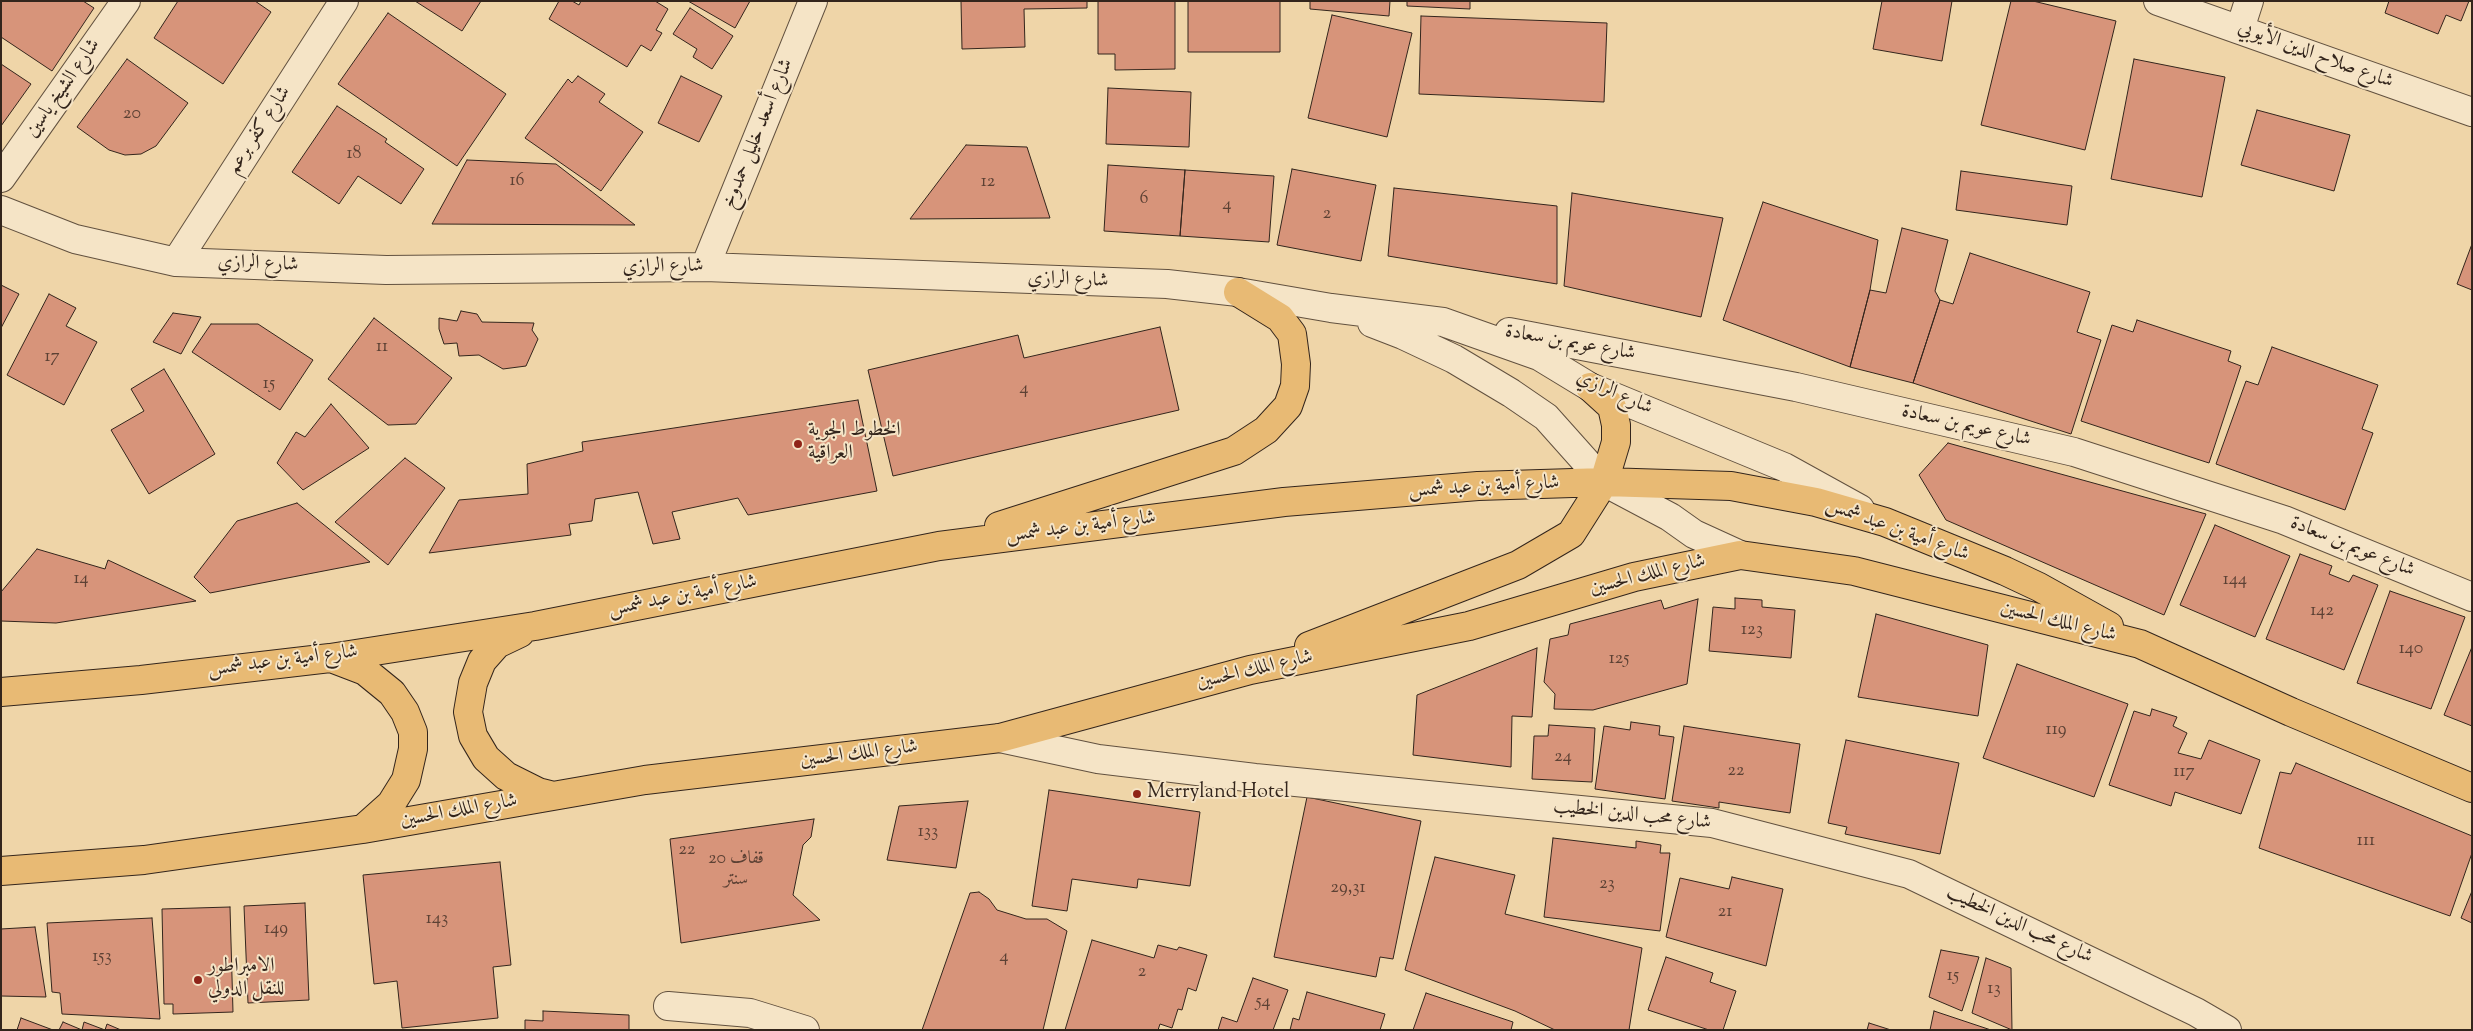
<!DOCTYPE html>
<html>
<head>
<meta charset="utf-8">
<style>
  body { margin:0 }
  #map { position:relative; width:2473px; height:1031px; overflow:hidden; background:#efd5a8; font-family:"Sorts Mill Goudy",serif }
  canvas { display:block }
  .frame { position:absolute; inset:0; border:2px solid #33251c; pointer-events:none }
</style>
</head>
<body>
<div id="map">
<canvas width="2473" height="1031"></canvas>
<div class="frame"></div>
</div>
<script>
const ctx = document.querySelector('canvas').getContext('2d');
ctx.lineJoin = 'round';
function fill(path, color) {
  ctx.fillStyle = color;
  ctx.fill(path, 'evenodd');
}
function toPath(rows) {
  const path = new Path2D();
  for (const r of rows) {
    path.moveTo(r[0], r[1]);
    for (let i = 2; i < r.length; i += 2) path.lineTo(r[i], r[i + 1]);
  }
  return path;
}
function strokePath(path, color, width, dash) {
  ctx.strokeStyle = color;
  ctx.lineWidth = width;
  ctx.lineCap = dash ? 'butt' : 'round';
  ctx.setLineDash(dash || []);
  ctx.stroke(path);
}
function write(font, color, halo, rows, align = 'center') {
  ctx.font = font + ' "Sorts Mill Goudy",Amiri,serif';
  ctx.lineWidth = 4;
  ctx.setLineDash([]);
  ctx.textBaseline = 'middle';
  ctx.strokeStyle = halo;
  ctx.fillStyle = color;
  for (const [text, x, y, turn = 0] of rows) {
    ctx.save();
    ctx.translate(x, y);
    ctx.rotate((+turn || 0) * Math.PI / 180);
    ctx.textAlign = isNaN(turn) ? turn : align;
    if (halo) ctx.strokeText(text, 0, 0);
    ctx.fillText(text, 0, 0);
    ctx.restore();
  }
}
const building = toPath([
  [1,1,83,1,94,8,52,71,1,37,1,1],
  [178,1,255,1,271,12,223,84,154,38,178,1],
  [415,1,481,1,462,31,415,1],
  [559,1,572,1,579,5,581,1,655,1,668,9,656,30,662,33,651,51,641,45,627,67,549,19,559,1],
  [688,1,750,1,735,28,688,1],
  [961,1,1087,1,1087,8,1024,9,1025,47,962,49,961,1],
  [1098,1,1175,1,1175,69,1115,70,1115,54,1098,54,1098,1],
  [1188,1,1280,1,1280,52,1188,52,1188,1],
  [1310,1,1390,1,1389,16,1310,9,1310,1],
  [1407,1,1470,1,1470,9,1407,6,1407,1],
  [1882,1,1952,1,1942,61,1873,49,1882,1],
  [2011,1,2033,1,2116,21,2085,150,1981,125,2011,1],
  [2389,1,2469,1,2461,21,2446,15,2438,34,2385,13,2389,1],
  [690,8,733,36,712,69,693,57,697,49,673,34,690,8],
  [388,13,506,94,457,166,338,84,388,13],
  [1332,15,1412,33,1387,137,1308,118,1332,15],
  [1421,16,1607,23,1604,102,1419,94,1421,16],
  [127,59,188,103,156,146,141,154,125,155,109,150,77,127,127,59],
  [2134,59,2225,77,2202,197,2111,179,2134,59],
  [1,64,31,84,1,126,1,64],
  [578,76,605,94,599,102,643,132,601,191,525,138,568,79,572,83,578,76],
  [681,76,722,96,699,142,658,123,681,76],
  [1108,88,1191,92,1189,147,1106,144,1108,88],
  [337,106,387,139,385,142,424,169,401,204,358,176,339,204,292,172,337,106],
  [2257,110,2350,135,2334,191,2241,165,2257,110],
  [966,145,1027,147,1050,218,910,219,966,145],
  [467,160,556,164,635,225,432,224,467,160],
  [1108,165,1185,170,1180,236,1104,231,1108,165],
  [1292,169,1376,185,1361,261,1277,245,1292,169],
  [1185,170,1274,176,1269,242,1180,236,1185,170],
  [1961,171,2072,186,2067,225,1956,210,1961,171],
  [1394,188,1557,206,1557,284,1388,256,1394,188],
  [1572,193,1723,218,1701,317,1564,286,1572,193],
  [1763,202,1878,240,1870,290,1850,367,1723,320,1763,202],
  [1902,228,1948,240,1935,291,1940,300,1913,383,1850,367,1870,290,1886,293,1902,228],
  [2472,244,2472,290,2457,284,2472,244],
  [1970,253,2090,292,2077,332,2101,340,2071,434,1913,383,1940,300,1953,304,1970,253],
  [1,285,19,294,1,328,1,285],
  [49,294,76,308,66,326,97,342,64,405,7,375,49,294],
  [461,311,477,314,482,322,534,323,532,330,538,339,526,366,503,369,479,355,459,356,457,343,444,344,439,329,439,318,457,321,461,311],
  [173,313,201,317,181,354,153,342,173,313],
  [374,318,452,378,416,424,388,425,328,379,374,318],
  [2137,320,2231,351,2228,361,2241,366,2209,463,2081,421,2112,325,2133,332,2137,320],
  [211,324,258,324,313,360,280,410,192,352,211,324],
  [1160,327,1179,410,893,476,868,370,1018,335,1024,358,1160,327],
  [2272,347,2378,385,2362,429,2373,433,2345,510,2216,464,2246,381,2258,385,2272,347],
  [164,369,215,454,149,494,111,430,144,411,131,389,164,369],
  [858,400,877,491,748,515,738,498,672,512,680,539,653,544,638,492,595,499,592,521,569,524,571,535,429,553,459,500,528,494,527,464,583,451,582,442,858,400],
  [331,404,369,448,303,490,277,463,296,432,305,437,331,404],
  [1948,443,2206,514,2164,615,1946,520,1919,475,1948,443],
  [405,458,445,488,388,565,335,522,405,458],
  [297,503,370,562,210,593,194,577,237,521,297,503],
  [2215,525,2290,556,2255,637,2180,605,2215,525],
  [37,549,105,569,108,560,196,601,56,623,1,621,1,592,37,549],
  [2300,554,2332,566,2329,574,2349,582,2353,575,2378,585,2344,670,2266,639,2300,554],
  [2390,591,2465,617,2431,709,2357,683,2390,591],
  [1735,598,1762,600,1762,607,1795,610,1791,658,1709,651,1713,607,1735,609,1735,598],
  [1698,599,1687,684,1593,710,1554,709,1555,694,1544,682,1550,639,1568,635,1570,624,1661,600,1664,609,1698,599],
  [1876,614,1988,645,1978,716,1858,697,1876,614],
  [2472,647,2472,726,2444,715,2472,647],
  [1537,648,1532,717,1512,716,1511,767,1413,755,1417,695,1537,648],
  [2017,664,2128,704,2094,797,1983,758,2017,664],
  [2152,709,2177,717,2173,726,2187,733,2178,753,2201,759,2209,740,2260,760,2241,814,2175,792,2171,806,2109,785,2134,711,2150,716,2152,709],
  [1631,722,1660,726,1659,735,1674,737,1665,799,1595,789,1604,726,1630,730,1631,722],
  [1549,725,1595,728,1592,782,1532,779,1534,736,1548,736,1549,725],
  [1684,726,1800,744,1790,813,1719,802,1719,808,1672,801,1684,726],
  [1846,740,1959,763,1940,854,1845,834,1847,827,1828,823,1846,740],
  [2296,763,2472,836,2472,853,2450,916,2259,848,2280,772,2291,774,2296,763],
  [1049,790,1200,812,1190,886,1138,879,1137,888,1072,879,1067,911,1032,906,1049,790],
  [1307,797,1421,821,1393,959,1380,957,1376,977,1274,957,1307,797],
  [968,801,956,868,887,860,899,806,968,801],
  [814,819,811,837,803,845,793,895,820,920,681,943,670,839,814,819],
  [1553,838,1636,848,1636,841,1661,845,1660,853,1670,853,1660,931,1544,917,1553,838],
  [1435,857,1515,875,1505,914,1642,948,1629,1030,1555,1030,1515,1011,1405,970,1435,857],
  [500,862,511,965,493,967,498,1018,402,1028,397,981,374,984,363,875,500,862],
  [1732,877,1783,889,1766,966,1666,937,1680,878,1729,889,1732,877],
  [2472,891,2472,923,2461,918,2472,891],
  [979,892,989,899,997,910,1026,919,1047,919,1067,931,1043,1030,922,1030,970,893,979,892],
  [305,903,309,1000,248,1003,244,906,305,903],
  [230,907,233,1012,173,1014,173,1004,164,1004,162,909,230,907],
  [152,918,160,1019,62,1014,60,993,52,992,47,923,152,918],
  [35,927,46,997,1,996,1,929,35,927],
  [1092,940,1154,958,1158,945,1177,950,1179,947,1207,955,1196,991,1188,988,1182,1010,1178,1009,1172,1028,1160,1024,1158,1030,1065,1030,1092,940],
  [1941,950,1979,957,1962,1011,1929,997,1941,950],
  [1666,957,1713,973,1710,982,1736,991,1723,1030,1709,1030,1648,1010,1666,957],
  [1986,958,2011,968,2012,1030,1972,1013,1986,958],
  [1253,978,1288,990,1273,1030,1218,1030,1222,1017,1237,1022,1253,978],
  [1307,992,1385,1014,1380,1030,1290,1030,1293,1018,1299,1020,1307,992],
  [1426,993,1513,1022,1511,1030,1413,1030,1426,993],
  [543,1011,629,1015,629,1030,525,1030,525,1020,543,1021,543,1011],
  [1934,1011,1991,1030,1930,1030,1934,1011],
  [21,1018,53,1030,17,1030,21,1018],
  [63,1022,82,1030,84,1022,105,1030,107,1024,121,1030,59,1030,63,1022],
  [1869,1023,1891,1030,1867,1030,1869,1023]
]);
const minor = toPath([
  [2158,1,2472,112],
  [2240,29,2249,1],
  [1,178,126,1],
  [1,210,75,239,176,262,386,270,705,267,1167,284,1238,292,1331,308,1443,322,1539,356,1590,387,1784,467,1860,509],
  [176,262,344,1],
  [705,267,813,1],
  [1372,323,1403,335,1454,359,1511,393,1546,417,1604,482,1670,517,1694,534,1740,555],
  [1509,332,1796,387,2074,452,2284,520,2472,597],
  [1000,738,1098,759,1255,778,1712,823,1909,874,2196,1012,2227,1030],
  [668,1006,750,1013,805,1030]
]);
const major = toPath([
  [999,526,1234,451,1266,430,1288,406,1295,386,1296,364,1292,334,1280,318,1238,292],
  [520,633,497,644,482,661,473,683,468,712,473,736,486,758,506,776,538,792,550,795],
  [1309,646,1518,565,1571,534,1604,482,1616,442,1616,425,1612,407,1590,387],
  [331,658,365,671,392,693,405,712,413,732,413,749,406,780,391,804,363,829],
  [1,692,141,680,330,658,535,626,939,546,1284,502,1478,486,1604,482,1731,486,1816,502,1885,522,2005,571,2039,587,2109,626],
  [1,871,144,860,363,829,645,780,1000,738,1250,670,1469,626,1634,577,1740,555,1854,571,2140,644,2291,712,2472,788]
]);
const markers = [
  [798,444,5,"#8f2418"],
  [1137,794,5,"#8f2418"],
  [198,980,5,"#8f2418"]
];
const numberNames = [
  ["20",132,115],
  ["18",354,155],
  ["16",517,182],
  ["12",988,183],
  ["6",1144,200],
  ["4",1227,206],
  ["2",1327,215],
  ["11",382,348],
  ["17",52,358],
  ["15",269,385],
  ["4",1024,390],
  ["14",81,580],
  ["144",2235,581],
  ["142",2322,612],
  ["123",1752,631],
  ["140",2411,650],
  ["125",1619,660],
  ["119",2056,731],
  ["24",1563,758],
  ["22",1736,772],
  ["117",2184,773],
  ["133",928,833],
  ["111",2366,842],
  ["22",687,851],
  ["20 قفاف",736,860],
  ["سنتر",736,881],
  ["23",1607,885],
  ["29,31",1348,889],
  ["21",1725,913],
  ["143",437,920],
  ["149",276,930],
  ["153",102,958],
  ["4",1004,958],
  ["2",1142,973],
  ["15",1953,977],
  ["13",1994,990],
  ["54",1263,1003]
];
const streetNames = [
  ["شارع صلاح الدين الأيوبي",2315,56,20],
  ["شارع الشيخ ياسين",64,89,-55],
  ["شارع كفر برعم",260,131,-57],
  ["شارع أسعد خليل حمدوخ",759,134,-68],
  ["شارع الرازي",258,265,2],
  ["شارع الرازي",663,268,-1],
  ["شارع الرازي",1068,281,2],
  ["شارع عويم بن سعادة",1570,344,10],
  ["شارع الرازي",1614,394,24],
  ["شارع عويم بن سعادة",1966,427,13],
  ["شارع أمية بن عبد شمس",1484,488,-3],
  ["شارع أمية بن عبد شمس",1081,528,-7],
  ["شارع أمية بن عبد شمس",1897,531,20],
  ["شارع عويم بن سعادة",2352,548,22],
  ["شارع الملك الحسين",1648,576,-14],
  ["شارع أمية بن عبد شمس",683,597,-11],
  ["شارع الملك الحسين",2058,623,14],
  ["شارع أمية بن عبد شمس",283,662,-7],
  ["شارع الملك الحسين",1255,671,-13],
  ["شارع الملك الحسين",859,755,-7],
  ["شارع الملك الحسين",459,812,-10],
  ["شارع محب الدين الخطيب",1632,816,6],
  ["شارع محب الدين الخطيب",2019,926,25]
];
const poiNames = [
  ["الخطوط الجوية",808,432],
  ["العراقية",808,455],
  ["Merryland Hotel",1147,794],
  ["الامبراطور",208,968],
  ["للنقل الدولي",208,991]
];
fill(building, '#d7947a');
strokePath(building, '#33251c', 1);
strokePath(minor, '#62513f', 30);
strokePath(major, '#33251c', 30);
strokePath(minor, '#f5e4c6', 28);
strokePath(major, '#e8ba74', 28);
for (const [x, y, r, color] of markers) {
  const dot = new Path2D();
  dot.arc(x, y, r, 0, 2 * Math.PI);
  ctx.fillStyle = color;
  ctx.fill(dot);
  strokePath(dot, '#f5e4c6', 2);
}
write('18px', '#5c4134', null, numberNames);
write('20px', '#33251c', '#f5e4c6', streetNames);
write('20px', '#33251c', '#f5e4c6', poiNames, 'left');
</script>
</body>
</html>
